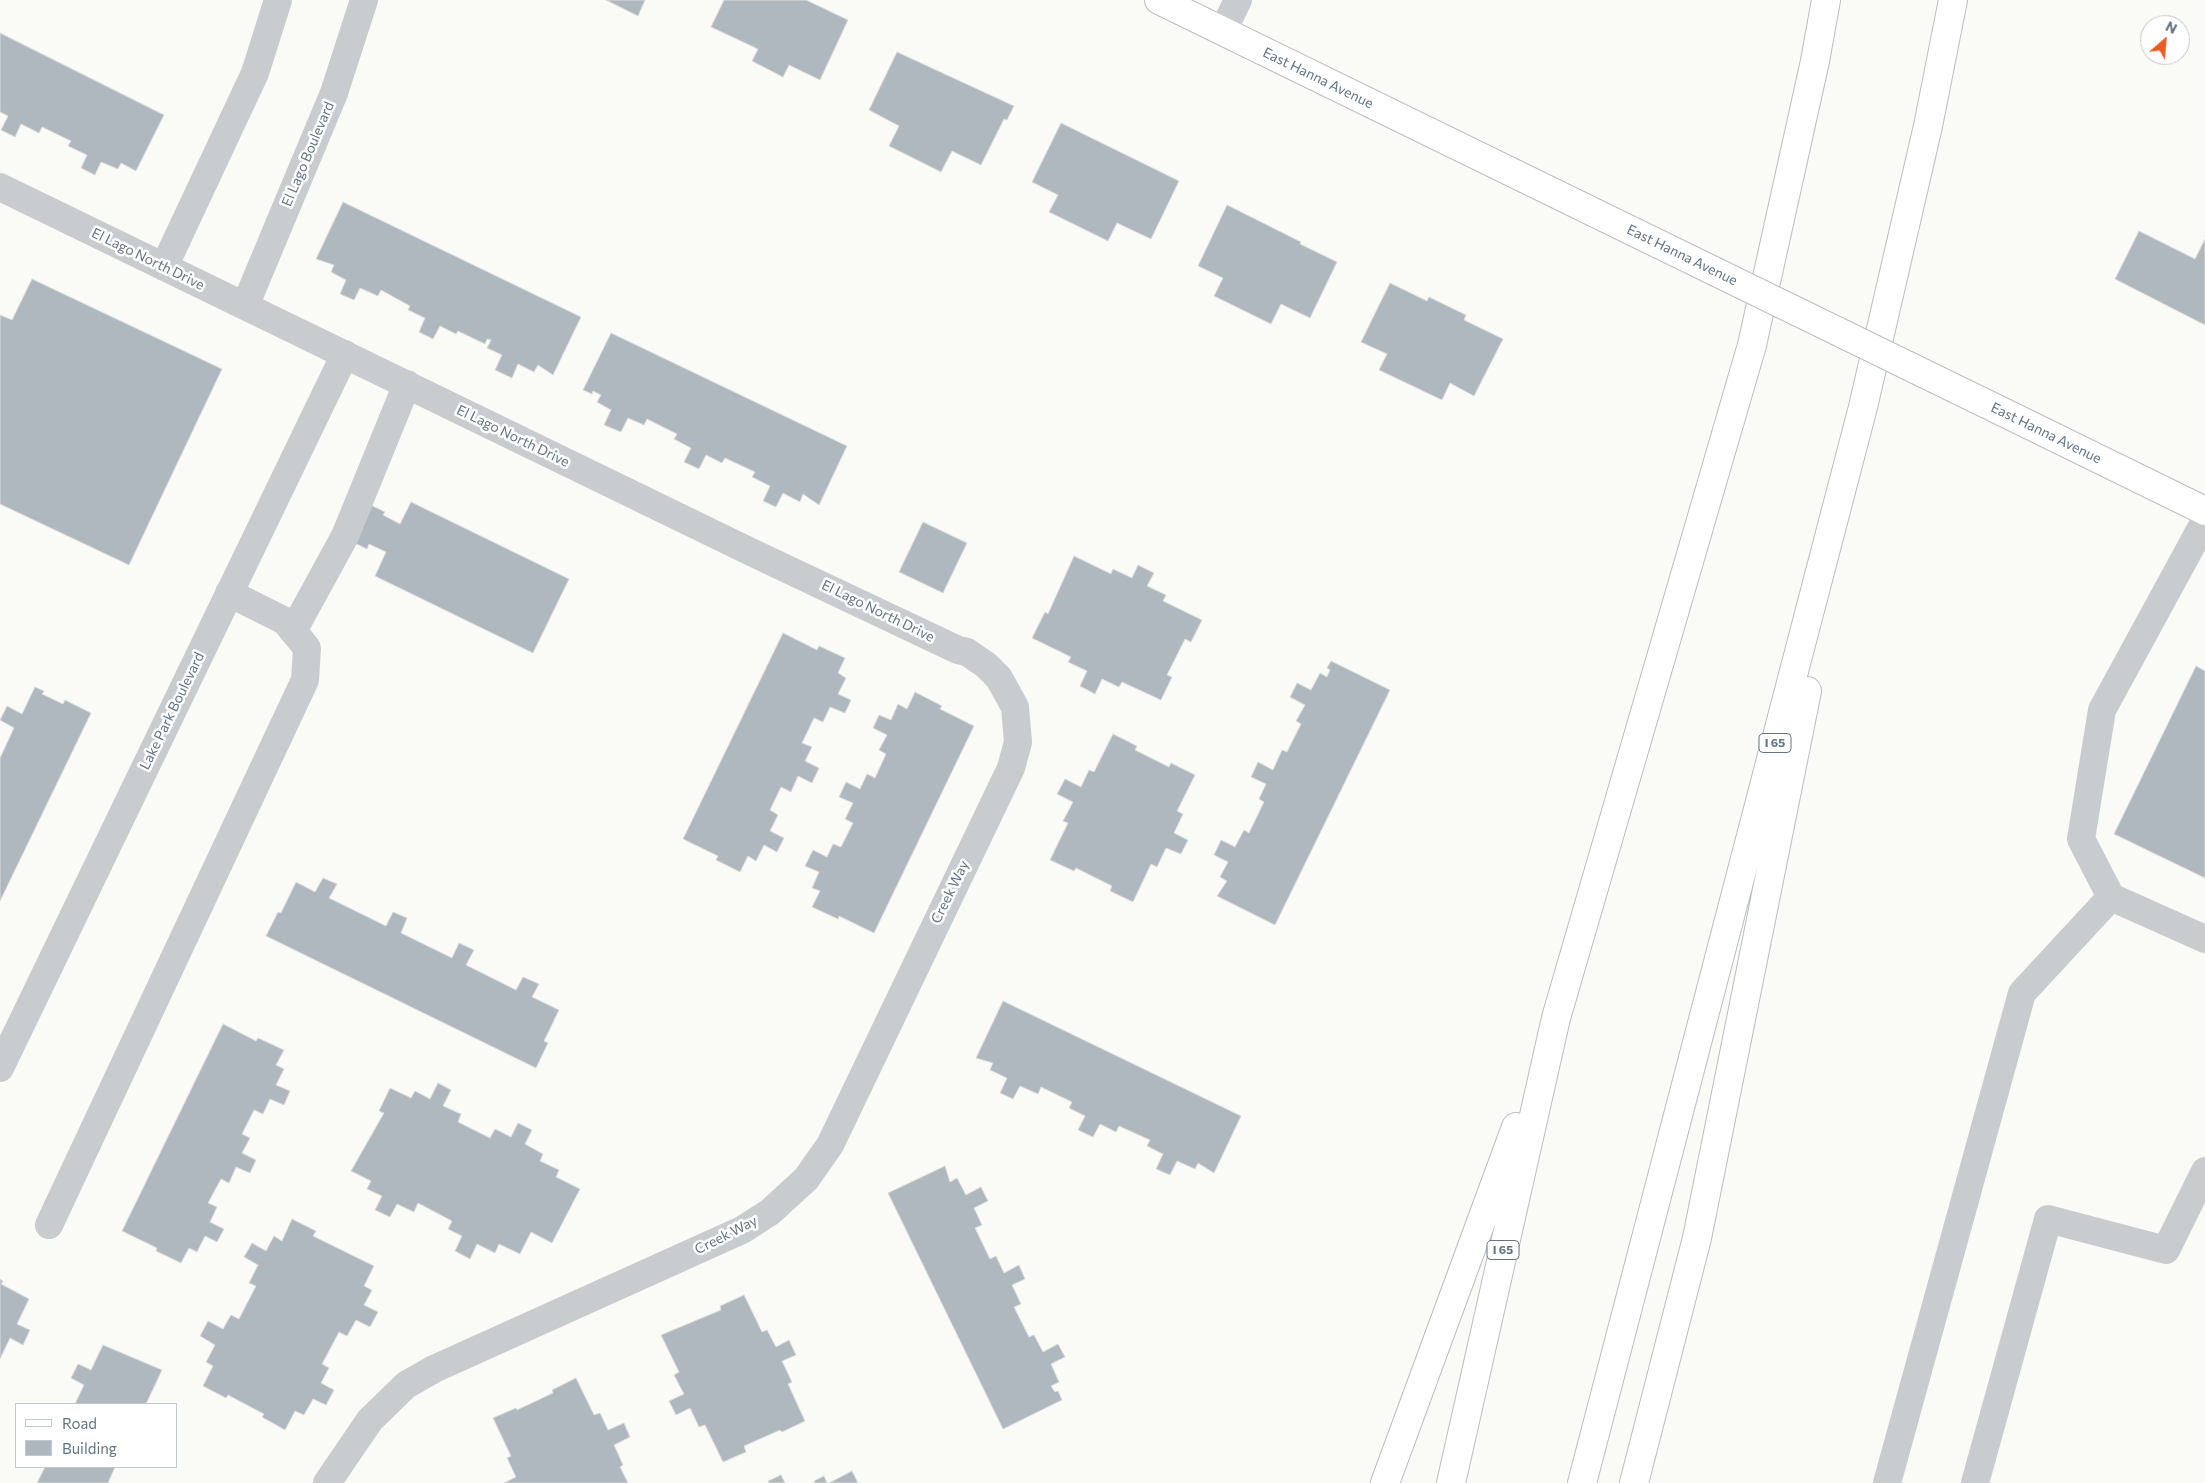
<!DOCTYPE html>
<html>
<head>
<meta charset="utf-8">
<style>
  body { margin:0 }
  #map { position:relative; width:2205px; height:1483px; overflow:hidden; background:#fafaf7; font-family:Commissioner,sans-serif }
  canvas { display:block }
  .legend { position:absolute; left:15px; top:1403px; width:162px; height:65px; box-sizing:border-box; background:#fff; border:1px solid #c1c7ce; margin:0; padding:6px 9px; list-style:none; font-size:15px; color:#637484 }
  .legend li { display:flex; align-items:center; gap:10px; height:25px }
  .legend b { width:25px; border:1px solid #c1c7ce }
  .north { position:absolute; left:2140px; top:15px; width:50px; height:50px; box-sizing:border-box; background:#fff; border:1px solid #c1c7ce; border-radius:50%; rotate:27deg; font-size:14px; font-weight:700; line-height:20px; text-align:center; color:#637484 }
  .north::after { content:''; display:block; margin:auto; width:18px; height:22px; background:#ec5b25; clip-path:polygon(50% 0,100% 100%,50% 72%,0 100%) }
</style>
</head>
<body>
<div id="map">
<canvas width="2205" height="1483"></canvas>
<ul class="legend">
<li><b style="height:6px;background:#fff"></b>Road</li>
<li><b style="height:14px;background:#b0b8bf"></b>Building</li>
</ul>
<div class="north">N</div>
</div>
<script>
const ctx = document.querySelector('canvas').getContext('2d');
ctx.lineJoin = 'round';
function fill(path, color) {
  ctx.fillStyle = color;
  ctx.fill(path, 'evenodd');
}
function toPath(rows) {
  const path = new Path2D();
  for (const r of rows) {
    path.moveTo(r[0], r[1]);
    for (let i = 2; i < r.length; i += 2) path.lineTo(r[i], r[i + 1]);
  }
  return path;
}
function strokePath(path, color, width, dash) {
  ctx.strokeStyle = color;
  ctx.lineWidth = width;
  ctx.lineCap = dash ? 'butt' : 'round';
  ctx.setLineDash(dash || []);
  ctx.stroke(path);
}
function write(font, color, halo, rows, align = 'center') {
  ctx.font = font + ' Commissioner,sans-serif';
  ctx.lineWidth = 5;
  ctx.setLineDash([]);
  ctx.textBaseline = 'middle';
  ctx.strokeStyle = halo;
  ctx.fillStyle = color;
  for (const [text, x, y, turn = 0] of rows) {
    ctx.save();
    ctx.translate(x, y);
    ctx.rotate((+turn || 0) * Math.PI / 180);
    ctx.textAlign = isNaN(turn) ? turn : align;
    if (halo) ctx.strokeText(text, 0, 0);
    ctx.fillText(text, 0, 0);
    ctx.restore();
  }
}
const building = toPath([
  [606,0,645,0,638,16,606,0],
  [724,0,806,0,848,20,820,80,789,65,783,77,752,61,758,49,711,27,724,0],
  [0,33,164,115,136,171,121,163,118,169,101,162,95,175,81,168,87,155,68,146,71,141,42,127,39,133,21,124,15,137,1,130,8,116,0,112,0,33],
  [897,52,1014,106,1007,120,1004,119,981,165,952,151,941,172,889,146,899,126,869,110,897,52],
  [1061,123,1179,181,1151,239,1117,223,1108,241,1049,212,1058,195,1032,182,1061,123],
  [343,202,581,317,553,375,538,365,534,372,518,364,512,378,495,370,502,355,487,348,491,340,487,339,485,344,458,331,456,334,440,326,433,339,419,332,425,318,408,310,410,306,381,290,378,296,360,288,354,300,340,294,346,280,331,272,334,265,316,259,343,202],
  [1227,205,1301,242,1300,244,1337,262,1310,318,1281,304,1271,324,1214,296,1223,278,1198,266,1227,205],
  [2139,231,2195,259,2205,239,2205,325,2115,279,2139,231],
  [32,279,222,369,129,565,0,504,0,315,12,320,32,279],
  [1390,283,1427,301,1429,297,1466,315,1464,320,1503,339,1474,396,1450,383,1442,400,1379,370,1387,354,1361,342,1390,283],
  [611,333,847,446,819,505,803,494,800,502,783,493,776,507,763,501,770,486,752,477,755,472,725,458,722,463,706,455,699,469,684,462,691,448,674,439,677,434,647,419,644,425,628,418,621,432,604,425,611,410,597,402,601,395,593,391,592,394,583,390,611,333],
  [350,495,385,512,383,515,400,524,411,502,569,579,533,653,375,576,386,552,369,544,367,549,332,532,350,495],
  [923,522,967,543,943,593,899,572,923,522],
  [1074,556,1111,574,1113,569,1132,578,1138,565,1154,573,1147,586,1166,595,1163,601,1202,620,1191,642,1185,639,1167,675,1172,677,1161,700,1122,682,1119,687,1102,679,1095,694,1080,686,1087,671,1068,662,1071,657,1032,638,1045,612,1048,614,1074,556],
  [783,633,817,650,819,646,845,658,838,673,846,678,838,694,851,700,845,713,830,707,823,722,814,718,802,743,812,747,805,761,819,768,812,783,798,776,791,792,781,787,770,810,778,815,770,831,784,838,777,852,764,845,756,861,748,856,740,872,716,860,718,856,683,839,783,633],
  [1331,661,1390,690,1275,925,1217,896,1227,881,1220,877,1228,862,1214,855,1221,840,1235,847,1244,830,1249,833,1264,802,1259,799,1266,784,1251,777,1258,762,1273,770,1282,750,1287,752,1301,724,1296,721,1305,705,1290,697,1297,683,1311,690,1320,673,1327,677,1330,670,1327,668,1331,661],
  [2196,666,2205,671,2205,878,2114,834,2196,666],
  [35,687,44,691,42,694,63,704,65,700,91,713,0,901,0,758,14,728,0,720,7,706,22,714,35,687],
  [915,692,942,706,940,709,974,726,874,933,839,916,838,919,812,907,820,891,812,888,819,872,805,866,813,850,827,857,833,844,841,847,853,823,845,819,853,803,839,797,846,782,860,789,867,774,875,778,886,754,879,750,887,735,873,728,879,715,891,720,898,704,907,709,915,692],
  [1113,734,1137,746,1135,750,1169,767,1171,763,1195,775,1177,811,1183,814,1174,833,1188,840,1181,854,1166,848,1157,867,1151,864,1133,902,1110,891,1112,886,1076,868,1074,871,1050,860,1068,823,1063,821,1073,802,1057,794,1065,779,1081,787,1089,770,1094,772,1113,734],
  [323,878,337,884,329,898,386,926,393,912,407,918,401,933,452,958,459,943,474,950,466,965,516,990,523,977,539,984,532,997,559,1010,544,1041,548,1043,536,1068,266,936,278,912,281,913,296,882,315,892,323,878],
  [1003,1001,1241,1116,1214,1173,1198,1163,1195,1169,1177,1161,1170,1175,1156,1169,1163,1154,1147,1146,1150,1140,1119,1126,1116,1132,1100,1124,1093,1137,1078,1130,1085,1116,1069,1108,1072,1102,1041,1087,1038,1094,1020,1086,1013,1099,1000,1093,1007,1078,990,1070,993,1063,976,1058,1003,1001],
  [223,1024,256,1041,258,1038,284,1050,276,1065,284,1069,276,1085,290,1091,284,1105,270,1099,263,1114,254,1110,242,1134,250,1138,242,1153,256,1160,250,1173,236,1167,229,1183,221,1179,208,1203,217,1207,210,1222,224,1229,217,1242,205,1236,197,1252,189,1248,181,1263,156,1251,157,1248,122,1231,223,1024],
  [438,1083,451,1090,443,1106,461,1114,458,1122,490,1138,495,1129,511,1137,518,1123,532,1130,525,1144,543,1154,540,1161,559,1170,556,1177,580,1189,552,1243,531,1232,520,1254,499,1244,495,1253,477,1244,470,1259,455,1251,462,1236,448,1229,452,1221,418,1203,414,1212,397,1204,390,1217,375,1210,382,1196,367,1189,371,1181,351,1171,384,1113,379,1111,390,1088,411,1098,415,1091,430,1099,438,1083],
  [945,1166,950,1182,957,1178,966,1195,981,1187,988,1201,974,1208,982,1225,975,1228,990,1259,996,1256,1004,1273,1019,1265,1025,1279,1012,1285,1021,1304,1014,1307,1029,1337,1034,1335,1043,1352,1058,1344,1065,1357,1051,1364,1059,1382,1051,1386,1055,1392,1058,1391,1062,1400,1003,1429,888,1193,945,1166],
  [292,1219,316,1231,313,1236,374,1266,364,1286,372,1290,364,1305,378,1312,370,1327,356,1320,347,1336,339,1332,322,1364,329,1368,321,1383,334,1390,326,1405,313,1399,304,1415,295,1411,285,1430,262,1417,264,1414,228,1395,226,1398,203,1386,213,1366,206,1362,215,1345,200,1336,208,1321,223,1329,231,1315,239,1319,256,1286,249,1283,258,1265,244,1257,252,1243,266,1251,274,1236,282,1241,292,1219],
  [0,1279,3,1281,1,1284,29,1299,17,1324,30,1330,23,1345,10,1338,0,1359,0,1279],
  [744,1295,762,1332,767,1330,776,1347,789,1340,796,1355,782,1361,792,1382,788,1384,805,1421,782,1432,780,1430,744,1446,746,1452,723,1462,705,1425,699,1427,690,1408,676,1415,669,1401,684,1394,674,1375,679,1372,661,1335,721,1310,720,1306,744,1295],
  [103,1345,162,1370,146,1404,75,1404,84,1385,71,1378,78,1364,91,1370,103,1345],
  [576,1378,594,1415,600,1413,608,1430,624,1423,630,1437,614,1445,623,1465,620,1467,628,1483,504,1483,516,1477,507,1458,511,1456,493,1418,516,1408,517,1410,553,1393,552,1390,576,1378],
  [45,1467,115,1467,108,1483,37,1483,45,1467],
  [852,1471,858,1483,829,1483,852,1471],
  [781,1475,785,1483,769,1483,768,1481,781,1475],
  [824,1476,827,1483,815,1483,814,1481,824,1476]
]);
const minor = toPath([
  [1223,31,1238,0],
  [0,187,751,552,958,650,967,652,986,665,999,678,1015,707,1018,742,1011,768,830,1145,806,1179,770,1212,742,1230,434,1369,406,1385,370,1420,327,1483],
  [164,267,255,73,278,0],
  [245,306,334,93,364,0],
  [2205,521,2102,710,2081,839,2111,897,2205,939],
  [293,631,345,536,407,384],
  [0,1068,345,354],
  [49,1225,305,680,307,648,285,621,229,593],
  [1887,1483,2022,993,2111,897],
  [1975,1483,2048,1219,2166,1250,2205,1171]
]);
const major = toPath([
  [1159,0,1632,231],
  [2005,413,2205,511]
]);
const highway = toPath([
  [1385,1483,1516,1127],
  [1451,1483,1556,1018,1752,345,1815,61,1826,0],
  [1582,1483,1863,407,1928,126,1953,0],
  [1634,1483,1697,1238,1807,691]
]);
const majorBridge = toPath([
  [1632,231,2005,413]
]);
const shields = [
  [1775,743,32],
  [1503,1250,32]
];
const shieldNames = [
  ["I 65",1775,743],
  ["I 65",1503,1250]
];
const streetNames = [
  ["East Hanna Avenue",1318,78,26],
  ["El Lago Boulevard",308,154,-67],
  ["East Hanna Avenue",1682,255,26],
  ["El Lago North Drive",148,259,26],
  ["East Hanna Avenue",2046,433,26],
  ["El Lago North Drive",513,436,26],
  ["El Lago North Drive",878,611,26],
  ["Lake Park Boulevard",172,711,-64],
  ["Creek Way",950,892,-64],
  ["Creek Way",726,1235,-27]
];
fill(building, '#b0b8bf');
strokePath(building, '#dcdcda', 1);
strokePath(major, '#bbbfc3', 30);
strokePath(highway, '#babec1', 30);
strokePath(minor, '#c8cccf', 28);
strokePath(major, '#fff', 28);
strokePath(highway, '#fff', 28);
strokePath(majorBridge, '#bbbfc3', 30, []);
strokePath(majorBridge, '#fff', 28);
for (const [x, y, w] of shields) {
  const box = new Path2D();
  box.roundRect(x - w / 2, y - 9.5, w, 19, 4);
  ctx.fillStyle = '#fff';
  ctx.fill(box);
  strokePath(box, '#637484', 1);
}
write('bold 12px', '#637484', null, shieldNames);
write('14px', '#637484', '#fff', streetNames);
</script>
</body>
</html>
